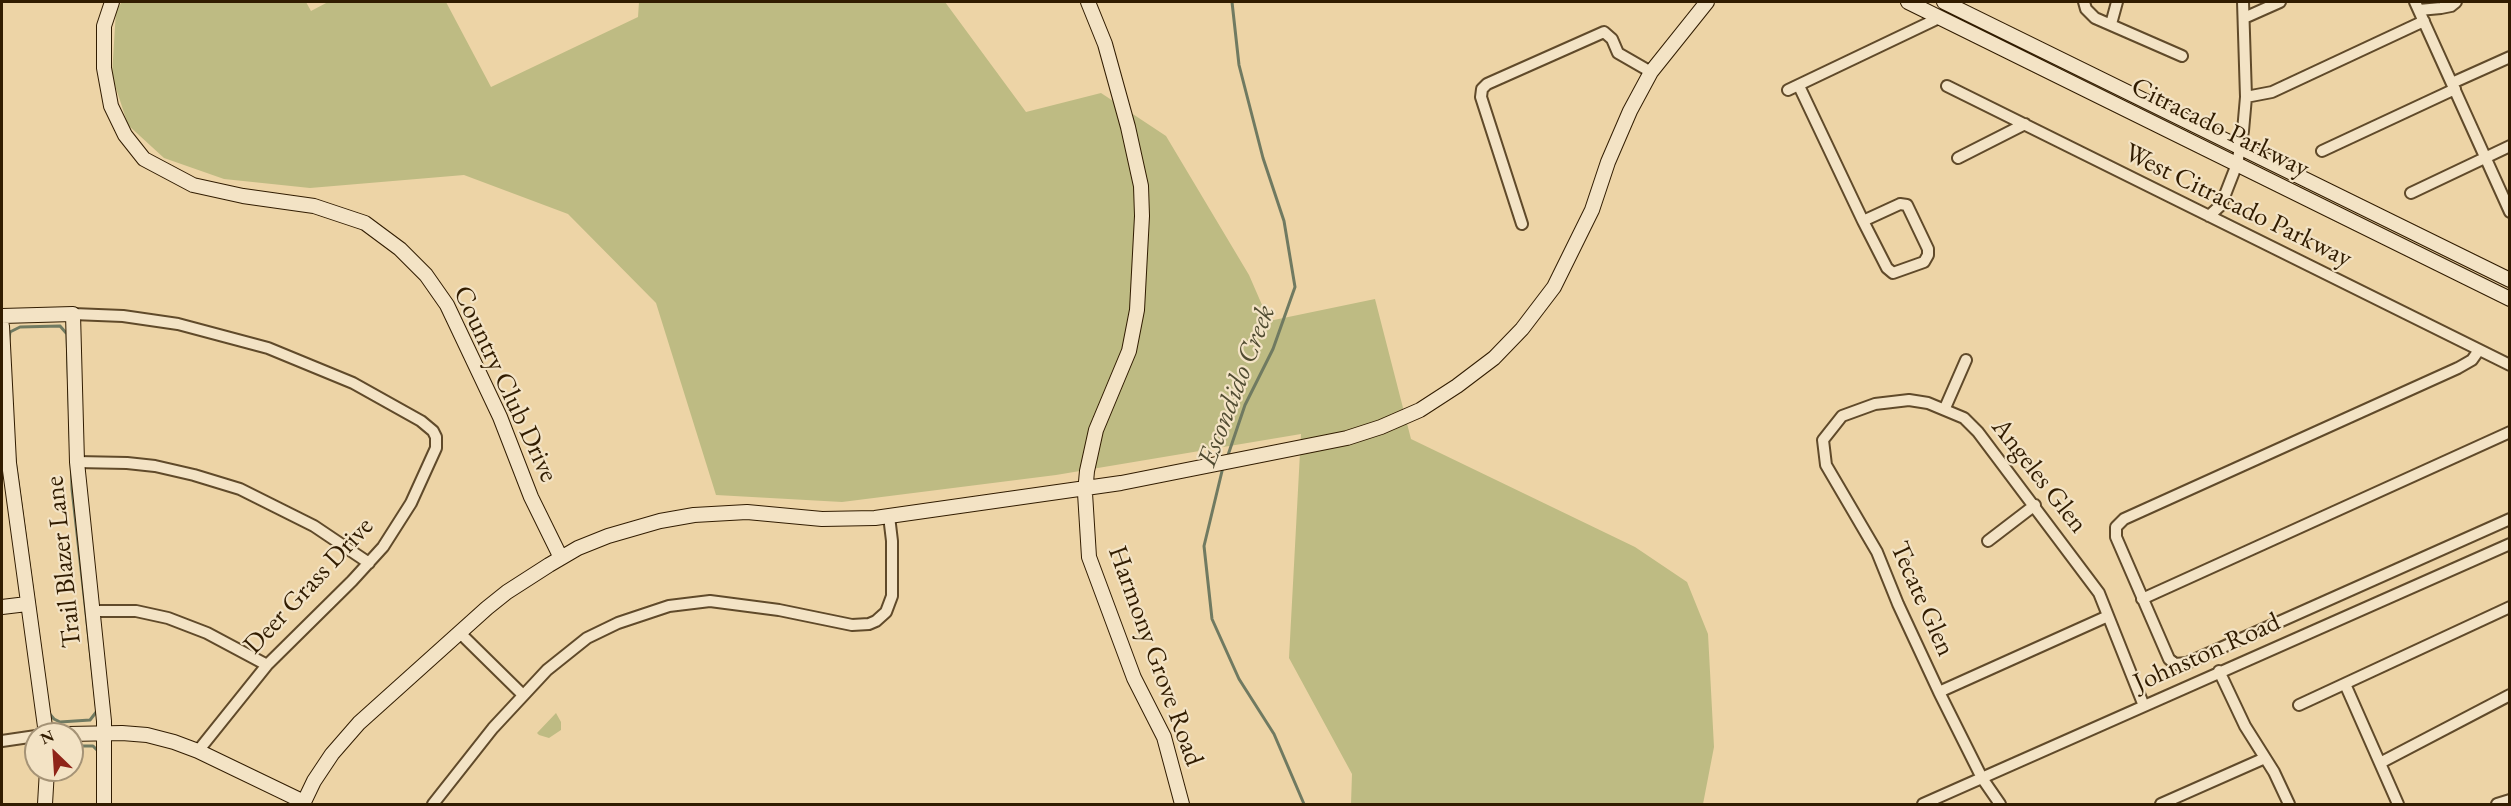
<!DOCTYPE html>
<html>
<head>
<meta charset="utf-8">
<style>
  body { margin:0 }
  #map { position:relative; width:2511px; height:806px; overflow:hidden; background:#edd4a6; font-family:"EB Garamond",serif }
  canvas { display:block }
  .frame { position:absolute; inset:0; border:3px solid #311c00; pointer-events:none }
  .north { position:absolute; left:24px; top:722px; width:60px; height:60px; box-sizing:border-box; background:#f3e3c5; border:2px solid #a59376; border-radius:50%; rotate:335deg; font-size:16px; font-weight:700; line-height:24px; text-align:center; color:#311c00 }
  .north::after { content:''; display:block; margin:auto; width:21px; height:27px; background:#8f2418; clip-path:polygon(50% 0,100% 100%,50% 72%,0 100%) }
</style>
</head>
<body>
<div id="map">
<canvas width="2511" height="806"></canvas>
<div class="frame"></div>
<div class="north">N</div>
</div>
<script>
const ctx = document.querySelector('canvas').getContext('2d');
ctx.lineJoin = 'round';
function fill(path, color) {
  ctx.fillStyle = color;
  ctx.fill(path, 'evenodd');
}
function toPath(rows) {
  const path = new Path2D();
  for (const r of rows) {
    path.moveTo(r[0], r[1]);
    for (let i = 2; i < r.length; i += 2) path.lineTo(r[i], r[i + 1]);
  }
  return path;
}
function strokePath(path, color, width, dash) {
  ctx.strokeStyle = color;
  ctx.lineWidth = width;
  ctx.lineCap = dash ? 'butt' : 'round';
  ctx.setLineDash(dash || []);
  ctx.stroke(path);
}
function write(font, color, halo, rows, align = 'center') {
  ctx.font = font + ' "EB Garamond",serif';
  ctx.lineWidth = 4.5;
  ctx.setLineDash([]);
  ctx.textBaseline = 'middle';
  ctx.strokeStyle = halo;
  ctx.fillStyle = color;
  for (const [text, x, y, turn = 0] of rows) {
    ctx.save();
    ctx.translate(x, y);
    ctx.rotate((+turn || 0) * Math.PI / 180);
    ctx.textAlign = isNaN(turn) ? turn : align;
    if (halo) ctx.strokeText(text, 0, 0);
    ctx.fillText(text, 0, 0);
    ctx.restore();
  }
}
const green = toPath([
  [122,2,306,2,311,11,328,2,446,2,491,87,638,17,639,2,945,2,1026,112,1101,93,1166,136,1249,275,1269,321,1375,299,1411,439,1635,547,1687,582,1708,634,1714,747,1703,804,1351,804,1352,774,1289,658,1301,434,1056,475,842,502,716,495,656,303,568,214,464,175,310,188,224,179,164,158,128,125,112,76,116,10],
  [556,713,561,722,561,730,549,738,539,735,537,733]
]);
const stream = toPath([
  [60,326,67,334,72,489,97,711,90,720,60,722,54,719,49,713,14,453,8,345,10,332,20,327,60,326],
  [1227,458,1245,405,1273,349,1295,287,1284,221,1263,158,1239,65,1232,2],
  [1223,467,1204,546,1212,619,1239,679,1274,734,1304,804],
  [72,746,93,746,99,752]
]);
const street = toPath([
  [2084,2,2086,9,2095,18,2182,56],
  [2415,2,2510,212],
  [2419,10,2441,8,2451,6,2456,2],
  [2244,18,2280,2],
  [2111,24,2117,2],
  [2452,83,2510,57],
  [1799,86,1863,221],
  [1947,86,2510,365],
  [1788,90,1941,17],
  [2246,97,2272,92,2424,21],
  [2322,151,2455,89],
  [1958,158,2025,124],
  [2411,193,2510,146],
  [1900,204,1907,205,1928,249,1928,255,1924,262,1893,273,1887,268,1863,221,1900,204],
  [2209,216,2221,205,2237,164,2243,131,2246,97,2243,2],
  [1522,224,1481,97,1482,89,1487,84,1604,32,1612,39,1618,53,1651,72],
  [73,314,123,316,178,324,268,348,353,383,421,421,433,431,436,437,436,448,411,503,383,547,352,581,267,665,198,751],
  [2479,350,2472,360,2458,368,2124,519,2116,527,2116,537,2169,659,2175,664,2187,663,2510,519],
  [1945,408,1966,360],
  [77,462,127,463,155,466,194,475,240,489,314,526,369,563],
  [1988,541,2035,505],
  [2142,599,2510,432],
  [92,611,136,611,168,618,207,633,267,665],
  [460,633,523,695],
  [2219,671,2245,726,2274,772,2289,804],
  [2345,684,2398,804],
  [1939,692,2108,616],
  [2299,705,2510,607],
  [2,741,36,736],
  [2380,763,2510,695],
  [433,804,493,728,547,670,587,638,618,623,669,606,710,601,779,610,852,625,869,624,876,621,886,612,892,596,892,541,889,516],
  [1923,804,2510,544],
  [2000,804,1982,778,1939,692,1898,604,1877,552,1826,465,1823,440,1842,416,1875,404,1909,400,1928,403,1964,418,1978,432,2099,593,2144,706],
  [2161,804,2265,758],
  [2497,804,2510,800]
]);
const secondary = toPath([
  [112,2,104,26,104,68,111,106,125,135,144,159,193,185,243,196,314,206,365,223,400,249,426,275,447,305,500,417,531,497,561,558],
  [1088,2,1105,44,1128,127,1141,186,1142,216,1137,310,1129,351,1096,430,1087,471,1085,493,1089,557,1134,678,1164,737,1182,804],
  [1908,2,2510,299],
  [1944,2,2510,280],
  [2,316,73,314,77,462,104,721,104,804],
  [2,326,9,463,46,734],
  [2,607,27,604],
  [68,734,122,733,147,735,174,742,198,751,304,802],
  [45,804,47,770],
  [303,804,314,781,332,754,359,723,487,608,507,592,549,565,578,548,608,536,660,521,694,515,747,512,822,519,875,518,1121,483,1347,438,1381,427,1420,410,1457,386,1494,358,1522,329,1554,287,1592,210,1608,162,1630,111,1651,72,1707,2]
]);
const streetNames = [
  ["Citracado Parkway",2220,128,26],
  ["West Citracado Parkway",2238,206,26],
  ["Country Club Drive",505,384,65],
  ["Angeles Glen",2039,476,52],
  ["Trail Blazer Lane",64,562,-96],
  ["Deer Grass Drive",309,586,-47],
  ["Tecate Glen",1922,599,66],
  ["Johnston Road",2207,653,-24],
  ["Harmony Grove Road",1155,656,70]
];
const waterNames = [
  ["Escondido Creek",1237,386,-69]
];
fill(green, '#bebb83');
strokePath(stream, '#707a61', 3);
strokePath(street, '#604a2a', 14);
strokePath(secondary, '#311c00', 16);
strokePath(street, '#f3e3c5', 10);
strokePath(secondary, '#f3e3c5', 14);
write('27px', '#311c00', '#f3e3c5', streetNames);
write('italic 28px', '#504b31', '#f3e3c5', waterNames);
</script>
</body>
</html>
